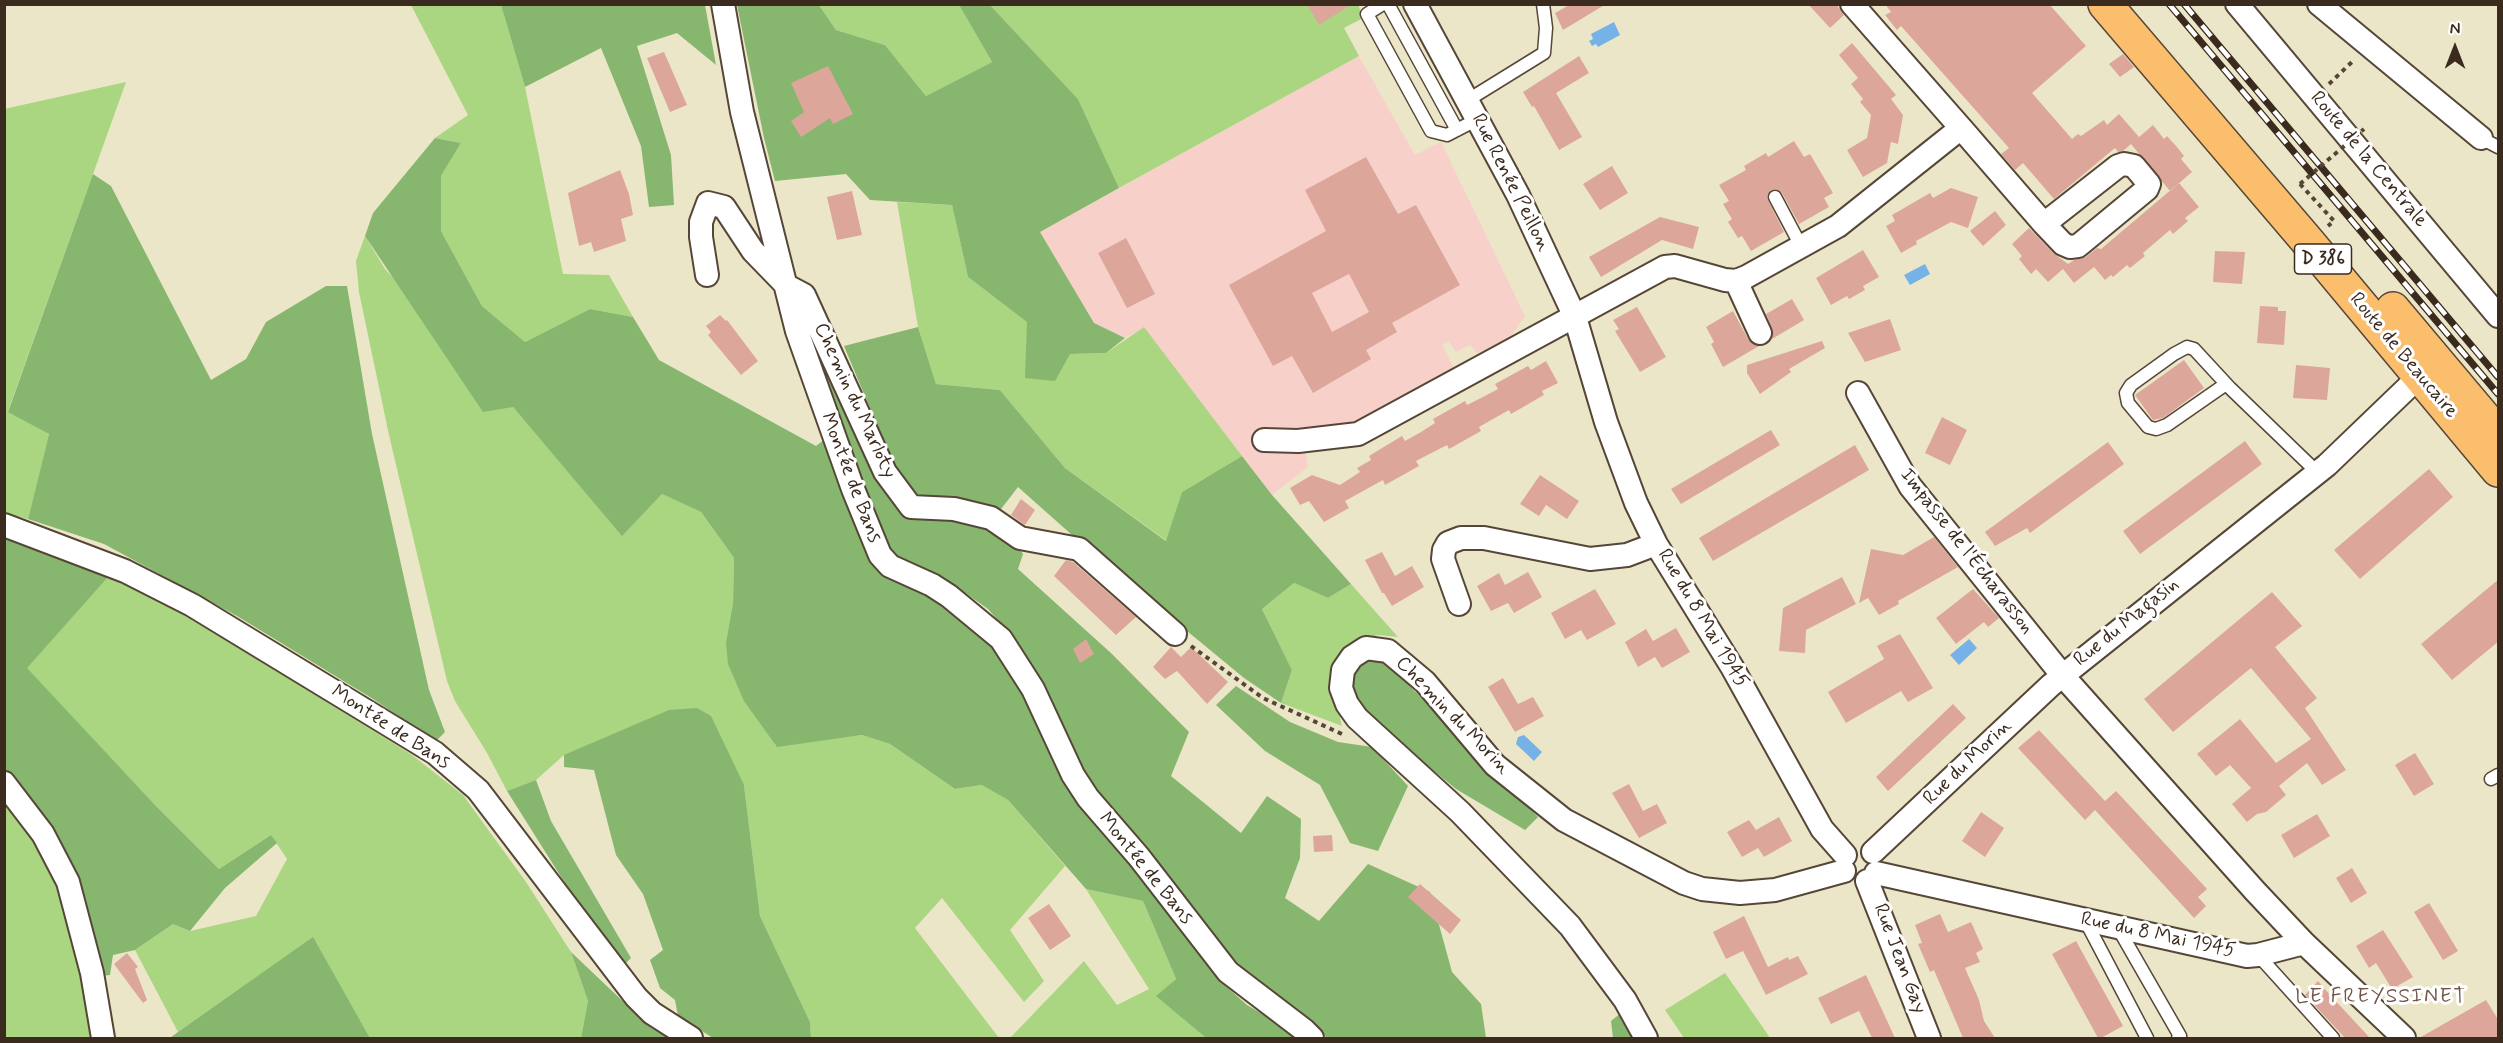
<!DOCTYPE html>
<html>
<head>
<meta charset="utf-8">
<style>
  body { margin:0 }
  #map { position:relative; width:2503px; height:1043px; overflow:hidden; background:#ece6c9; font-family:Mynerve,sans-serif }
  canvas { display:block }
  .frame { position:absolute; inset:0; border:6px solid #3b2a1e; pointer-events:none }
  .north { position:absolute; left:2425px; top:18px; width:60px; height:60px; -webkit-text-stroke:4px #fff; paint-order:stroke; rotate:0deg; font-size:16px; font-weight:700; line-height:24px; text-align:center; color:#3b2a1e }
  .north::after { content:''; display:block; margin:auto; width:21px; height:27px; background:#3b2a1e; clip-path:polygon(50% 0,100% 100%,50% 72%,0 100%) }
</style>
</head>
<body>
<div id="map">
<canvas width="2503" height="1043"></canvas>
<div class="frame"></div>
<div class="north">N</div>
</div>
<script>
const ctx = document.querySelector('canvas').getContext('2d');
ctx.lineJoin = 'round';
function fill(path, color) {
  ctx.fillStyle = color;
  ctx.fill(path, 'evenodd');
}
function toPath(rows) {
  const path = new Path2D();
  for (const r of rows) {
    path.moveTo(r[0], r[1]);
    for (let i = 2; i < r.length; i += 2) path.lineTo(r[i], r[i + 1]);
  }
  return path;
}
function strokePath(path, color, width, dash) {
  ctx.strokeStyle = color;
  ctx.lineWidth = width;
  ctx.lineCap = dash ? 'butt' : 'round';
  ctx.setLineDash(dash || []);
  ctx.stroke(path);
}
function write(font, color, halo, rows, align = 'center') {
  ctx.font = font + ' Mynerve,sans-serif';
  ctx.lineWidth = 6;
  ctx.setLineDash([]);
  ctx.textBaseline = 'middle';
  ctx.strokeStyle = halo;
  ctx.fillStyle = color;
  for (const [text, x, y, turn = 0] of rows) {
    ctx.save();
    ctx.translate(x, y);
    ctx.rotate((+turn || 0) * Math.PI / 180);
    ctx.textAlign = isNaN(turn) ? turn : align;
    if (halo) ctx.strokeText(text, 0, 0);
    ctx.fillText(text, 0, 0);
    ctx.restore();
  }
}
const built = toPath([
  [1359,56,1415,155,1441,142,1525,316,1510,337,1482,352,1477,353,1470,345,1456,352,1449,342,1442,345,1456,372,1365,422,1302,430,1308,467,1272,495,1144,328,1125,338,1094,323,1040,232]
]);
const green = toPath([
  [1358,4,1363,18,1344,28,1359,56,1119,188,1078,99,990,5],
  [411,5,501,5,525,87,563,274,609,275,633,317,590,309,525,342,482,306,441,231,441,176,461,143,435,138,468,115],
  [819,5,959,5,992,62,926,96,885,45,836,30],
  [126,82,8,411,49,434,28,519,5,513,4,109],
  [897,202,952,205,968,277,1070,354,1106,353,1144,327,1242,456,1182,492,1167,541,1065,468,1000,390,936,384,918,327],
  [365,236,385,269,513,407,622,535,662,494,701,512,734,558,733,603,726,642,776,746,862,735,890,744,955,789,983,785,1008,800,1065,866,1010,930,1044,981,1024,1002,942,898,915,928,999,1038,811,1038,810,1022,760,916,744,785,564,755,536,780,507,791,487,753,455,701,447,681,389,435,359,292,356,261],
  [109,576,188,616,412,755,463,795,526,882,571,952,588,1001,581,1038,370,1038,313,938,178,1032,135,950,173,924,190,931,256,916,287,859,271,835,219,869,156,806,26,668],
  [1294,583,1328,598,1351,584,1398,637,1378,635,1356,641,1337,663,1332,683,1342,726,1281,703,1292,670,1262,609],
  [8,804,35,844,59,886,78,957,93,1038,5,1038,4,809],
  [1086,889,1143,901,1176,979,1157,996,1206,1038,1010,1038,1084,961,1117,1005,1149,989],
  [1725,973,1764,1029,1770,1038,1684,1038,1665,1010]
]);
const forest = toPath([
  [501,5,705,5,716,65,677,33,637,46,671,155,674,205,649,207,641,146,601,48,525,87],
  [737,5,819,5,836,30,885,45,926,96,992,62,959,5,990,5,1078,99,1119,188,1040,232,1094,323,1125,338,1106,353,1070,354,1055,381,1025,378,1027,322,968,277,952,205,870,200,846,174,775,181,764,138],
  [435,138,461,143,441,176,441,231,482,306,525,342,590,309,633,317,659,360,816,446,825,439,878,567,897,583,933,594,995,646,1019,680,1052,759,1074,795,1155,888,1220,981,1247,1005,1280,1024,1296,1038,1206,1038,1156,996,1176,979,1143,901,1086,889,1008,800,982,785,955,789,890,744,862,735,777,747,744,701,728,664,726,642,733,603,734,558,701,512,662,494,622,536,513,407,483,412,365,236,373,213],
  [93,174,111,186,211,380,246,359,266,322,326,286,347,286,372,434,429,690,445,732,436,741,373,699,237,616,104,544,28,519,49,434,8,412],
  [918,327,936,384,1000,390,1065,468,1166,541,1182,492,1242,456,1272,495,1351,584,1328,598,1294,583,1262,609,1292,670,1281,703,1244,678,1090,551,1018,487,998,513,925,500,909,492,897,473,844,346],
  [819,346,891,497,970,522,1015,542,1023,554,1018,569,1112,654,1189,732,1171,776,1241,833,1267,796,1301,819,1300,858,1285,898,1319,921,1368,864,1430,892,1452,972,1481,1004,1486,1038,1327,1038,1300,1011,1236,967,1179,889,1095,791,1072,755,1032,668,1019,645,988,609,961,590,927,576,908,564,893,552,883,538,813,351],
  [4,533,109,576,27,668,156,806,219,869,271,835,277,843,225,888,190,931,173,924,135,950,113,955,110,975,102,976,78,875,5,772],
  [1378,659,1395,666,1407,683,1538,817,1525,830,1456,789,1396,740,1361,706,1353,695,1352,673,1361,663],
  [1236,686,1290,722,1338,742,1372,747,1408,786,1378,851,1350,843,1320,785,1265,751,1216,705],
  [697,708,711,716,744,785,760,916,810,1022,811,1038,713,1038,678,1016,675,1000,660,988,650,960,663,950,643,894,616,855,594,770,564,767,564,755,669,710],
  [536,780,551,821,631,958,622,967,568,888,507,791],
  [313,937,370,1038,170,1038,178,1032],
  [571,952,651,1028,671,1038,581,1038,588,1001],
  [1621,1013,1636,1038,1613,1038,1611,1021]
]);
const water = toPath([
  [1614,22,1620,35,1598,47,1596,44,1592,46,1589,41,1593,39,1591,34],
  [1925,264,1930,274,1910,285,1904,275],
  [1969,639,1977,648,1959,665,1950,655],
  [1524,735,1542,752,1534,761,1516,744,1518,737]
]);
const building = toPath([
  [1307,4,1352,4,1319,25],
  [1571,4,1606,4,1563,30,1555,13],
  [1808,4,1836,4,1844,15,1830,28],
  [1885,4,2049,4,2086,46,2032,93,2072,139,2078,134,2081,136,2104,120,2107,125,2119,114,2139,137,2123,151,2118,152,2115,148,2054,199,2023,163,2015,170,2001,154,2009,148,1901,26,1897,30,1885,15,1891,12],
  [1852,43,1896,95,1891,99,1903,115,1898,144,1891,142,1887,163,1863,177,1847,150,1867,138,1871,115,1860,102,1863,99,1851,84,1858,78,1839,55],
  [664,52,687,105,670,112,647,58],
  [2123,54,2134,67,2120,77,2109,64],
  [1579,56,1589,73,1556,93,1582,137,1559,150,1534,106,1532,107,1523,92],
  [828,66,853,114,833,124,830,118,801,137,791,121,804,112,791,83],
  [2153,125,2164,139,2167,136,2177,147,2184,156,2181,159,2192,172,2170,191,2131,144],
  [1794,141,1804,157,1810,154,1833,193,1824,198,1829,207,1799,224,1782,193,1776,189,1771,190,1767,196,1768,200,1784,232,1751,251,1742,236,1738,238,1728,222,1732,219,1723,204,1729,201,1719,185,1746,170,1744,166,1766,153,1768,157],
  [1366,157,1398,214,1416,205,1460,285,1392,323,1397,332,1366,350,1371,359,1313,393,1292,356,1273,366,1229,285,1326,231,1305,190],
  [1349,274,1369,312,1332,332,1312,293],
  [1612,166,1628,193,1600,210,1583,184],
  [620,170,629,194,633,215,621,219,626,241,594,252,591,242,579,246,568,193],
  [2179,183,2199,207,2185,218,2188,221,2173,234,2170,230,2143,253,2145,256,2130,268,2127,265,2113,277,2111,275,2105,280,2094,267,2074,283,2063,269,2048,282,2036,269,2031,274,2019,259,2022,256,2012,244,2029,228,2053,253,2068,264,2074,260,2086,257,2097,248,2101,249],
  [1951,188,1978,197,1968,228,1951,222,1916,241,1917,244,1901,253,1886,226,1895,221,1892,215,1930,193,1933,198],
  [852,191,862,235,837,240,827,197],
  [1995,211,2006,225,1983,246,1970,231],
  [1660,217,1699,227,1693,249,1662,240,1601,277,1589,257],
  [1126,238,1155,294,1127,308,1098,253],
  [1863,250,1879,277,1863,286,1865,290,1849,299,1847,296,1831,305,1816,278],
  [2215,251,2245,252,2242,284,2213,282],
  [1792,299,1804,320,1772,339,1772,328,1766,314],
  [2260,306,2278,307,2278,311,2286,311,2284,345,2257,343],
  [1637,307,1666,357,1640,372,1615,331,1619,329,1613,320],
  [1733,311,1748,339,1759,346,1723,367,1711,344,1714,342,1706,327],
  [720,315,726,321,727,320,758,361,741,375,708,335,711,332,706,326],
  [1890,319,1901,350,1865,362,1848,333],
  [1822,341,1825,348,1789,369,1791,372,1760,394,1747,373,1747,365],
  [2184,360,2204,388,2163,418,2153,420,2135,395],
  [1546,361,1558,383,1542,391,1544,395,1511,414,1509,410,1479,427,1481,431,1449,449,1447,445,1416,461,1419,466,1385,485,1383,480,1345,501,1349,508,1324,522,1309,501,1300,505,1290,488,1312,475,1340,485,1360,472,1357,468,1371,460,1369,456,1387,445,1402,436,1405,441,1421,432,1435,423,1433,419,1465,401,1467,405,1483,397,1498,389,1495,384,1528,366,1531,370],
  [2296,365,2330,368,2327,400,2293,398],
  [1942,417,1967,430,1950,465,1925,453],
  [1771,430,1780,445,1681,504,1671,489],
  [2245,441,2262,464,2140,554,2123,531],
  [2108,442,2124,464,2030,533,2027,528,1995,546,1985,532],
  [1855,445,1869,470,1713,561,1699,538],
  [2429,469,2453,497,2360,579,2334,550],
  [1540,475,1579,501,1567,519,1546,505,1539,516,1520,504],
  [1021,499,1035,510,1025,525,1011,515],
  [1934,537,1958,567,1898,601,1899,604,1879,615,1868,598,1859,603,1871,549,1903,555],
  [1382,552,1395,576,1412,566,1424,587,1392,606,1384,593,1382,593,1365,560],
  [1066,560,1073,562,1136,617,1116,635,1054,576],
  [1528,572,1542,597,1514,613,1508,603,1491,611,1477,586,1499,573,1505,585],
  [1842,577,1856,604,1806,630,1805,653,1779,651,1783,608],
  [2499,579,2499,641,2452,680,2421,644],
  [1595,589,1616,624,1587,640,1581,630,1565,639,1551,613],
  [1973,589,1999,618,1988,627,1984,622,1956,644,1936,618],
  [2272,592,2302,626,2275,647,2317,698,2305,708,2346,770,2322,785,2307,763,2279,786,2286,795,2266,812,2257,814,2247,822,2232,804,2251,788,2230,765,2216,776,2197,754,2240,719,2276,763,2311,739,2251,668,2173,732,2144,699],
  [1676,628,1690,652,1662,668,1655,657,1638,667,1625,642,1646,629,1653,641],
  [1900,634,1933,688,1908,702,1901,691,1846,723,1828,692,1884,659,1877,646],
  [1086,639,1094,654,1080,663,1073,649],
  [1171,647,1181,657,1191,647,1228,682,1207,704,1177,671,1165,679,1153,667],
  [1503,678,1518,704,1533,697,1544,716,1515,732,1488,687],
  [1953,704,1966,718,1888,791,1876,777],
  [2039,730,2105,801,2116,791,2207,889,2198,897,2206,906,2194,918,2095,810,2085,820,2018,748],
  [2415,753,2434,784,2414,796,2395,765],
  [1629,784,1643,811,1657,804,1667,823,1639,838,1612,793],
  [1981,812,2004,828,1985,857,1962,841],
  [2317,814,2330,836,2294,858,2281,835],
  [1779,817,1792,841,1764,857,1758,848,1742,857,1727,832,1749,820,1756,830],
  [1332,835,1333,851,1314,852,1313,836],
  [2352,868,2367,893,2351,903,2336,878],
  [1420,884,1461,920,1450,934,1408,897],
  [2429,903,2458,951,2443,960,2414,912],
  [1049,904,1071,936,1050,950,1028,918],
  [1940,914,1948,932,1971,922,1983,949,1976,953,1980,962,1965,968,1979,1000,1984,1021,1995,1038,1963,1038,1934,970,1930,972,1918,944,1922,943,1915,925],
  [1744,916,1768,967,1788,957,1789,960,1798,956,1808,974,1766,995,1743,951,1726,959,1713,932],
  [2383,930,2413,977,2392,989,2376,963,2369,968,2356,946],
  [2076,941,2123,1026,2101,1038,2098,1038,2052,954],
  [127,953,138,967,135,969,147,1000,143,1003,114,964],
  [1866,975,1895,1038,1872,1038,1859,1011,1831,1024,1818,998],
  [2318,981,2331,996,2370,1038,2345,1038,2306,996,2305,995],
  [2486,1000,2499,1021,2499,1038,2419,1038]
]);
const path = toPath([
  [2329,84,2354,60],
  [2300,184,2334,221,2328,226],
  [1191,646,1263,698,1342,734]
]);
const service = toPath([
  [1383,4,1367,14,1431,131,1447,135,1478,119],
  [1388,4,1457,130],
  [1468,100,1544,53,1546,28,1543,4],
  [2481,138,2498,147],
  [1775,197,1801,246],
  [2226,384,2167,425,2156,429,2148,427,2128,403,2126,393,2131,385,2174,354,2187,347,2194,349,2230,388,2318,473],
  [2491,779,2498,775],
  [2085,920,2147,1038],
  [2118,928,2180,1036,2178,1038],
  [2258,955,2333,1038]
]);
const minor = toPath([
  [723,4,742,112,797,331,853,489,880,555,890,566,932,585,949,596,1001,639,1033,689,1073,775,1088,798,1139,857,1228,972,1304,1030,1312,1038],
  [1415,4,1518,195,1575,317,1606,422,1636,503,1656,544,1732,667,1822,829,1845,855],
  [1852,4,1961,128],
  [2237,4,2498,316],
  [2319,4,2481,138],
  [707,275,701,237,701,222,708,203,724,207,753,251,787,286,804,295,885,472,911,507,954,509,991,518,1020,538,1079,549,1175,634],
  [1736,281,1760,333],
  [1858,393,1910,486,2063,676,2255,891,2304,943,2404,1038],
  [1264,440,1298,441,1358,434,1665,267,1675,266,1725,280,1736,281,1746,277,1838,226,1961,128,2044,224,2063,244,2070,247,2078,246,2147,189,2149,184,2134,166,2124,164,2118,166,2044,224],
  [4,525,125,571,192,605,435,753,478,790,636,997,652,1013,691,1038],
  [1459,604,1443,559,1444,550,1448,543,1461,538,1484,538,1590,559,1627,555,1656,544],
  [4,783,43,834,68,882,92,973,103,1038],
  [1873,852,2051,685,2327,465,2429,367],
  [1876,873,2247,956,2258,955,2304,943],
  [1867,881,1929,1038],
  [1646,1038,1625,1000,1570,926,1460,812,1357,718,1347,704,1341,688,1343,670,1352,657,1366,648,1388,651,1425,682,1495,765,1564,820,1684,883,1702,889,1740,893,1775,890,1844,871]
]);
const primary = toPath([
  [2105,4,2309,243,2498,470],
  [2393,309,2498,434]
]);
const rail = toPath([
  [2169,4,2498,394],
  [2184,4,2498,377]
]);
const pathBridge = toPath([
  [2300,184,2364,129]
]);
const shields = [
  [2323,259,57]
];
const shieldNames = [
  ["D 386",2323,259]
];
const streetNames = [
  ["Route de la Centrale",2368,160,50],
  ["Rue Renée Peillon",1510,183,63],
  ["Route de Beaucaire",2403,356,50],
  ["Chemin du Marloty",854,401,65],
  ["Montée de Bans",850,478,69],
  ["Impasse de l'Écharasson",1966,552,52],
  ["Rue du 8 Mai 1945",1702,619,59],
  ["Rue du Magasin",2127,623,-39],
  ["Chemin du Morin",1452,716,46],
  ["Montée de Bans",390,728,33],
  ["Rue du Morin",1968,763,-44],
  ["Montée de Bans",1145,869,51],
  ["Rue du 8 Mai 1945",2158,936,12],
  ["Rue Jean Gay",1899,959,69]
];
const neighbourhoodNames = [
  ["LE FREYSSINET",2381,998]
];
fill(built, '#f7d1c9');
fill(green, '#aad581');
fill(forest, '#87b66f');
fill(water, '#75b2e7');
fill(building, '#dca79a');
strokePath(service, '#564638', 15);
strokePath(minor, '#564638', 26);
strokePath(primary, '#564638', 36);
strokePath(path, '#564638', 4, [4.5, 4.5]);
strokePath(service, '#fff', 12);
strokePath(minor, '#fff', 22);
strokePath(primary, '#fabe6d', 33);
strokePath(rail, '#3b2a1e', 7);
strokePath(rail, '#fff', 4.5, [14]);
strokePath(pathBridge, '#564638', 4, [4.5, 4.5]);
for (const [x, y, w] of shields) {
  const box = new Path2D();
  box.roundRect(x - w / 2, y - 15, w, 30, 4.5);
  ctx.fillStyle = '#fff';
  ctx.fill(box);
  strokePath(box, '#3b2a1e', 1.5);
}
write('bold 18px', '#3b2a1e', null, shieldNames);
write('20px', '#3b2a1e', '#fff', streetNames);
ctx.letterSpacing = '1.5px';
write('21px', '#735649', '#fff', neighbourhoodNames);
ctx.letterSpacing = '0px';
</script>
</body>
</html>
